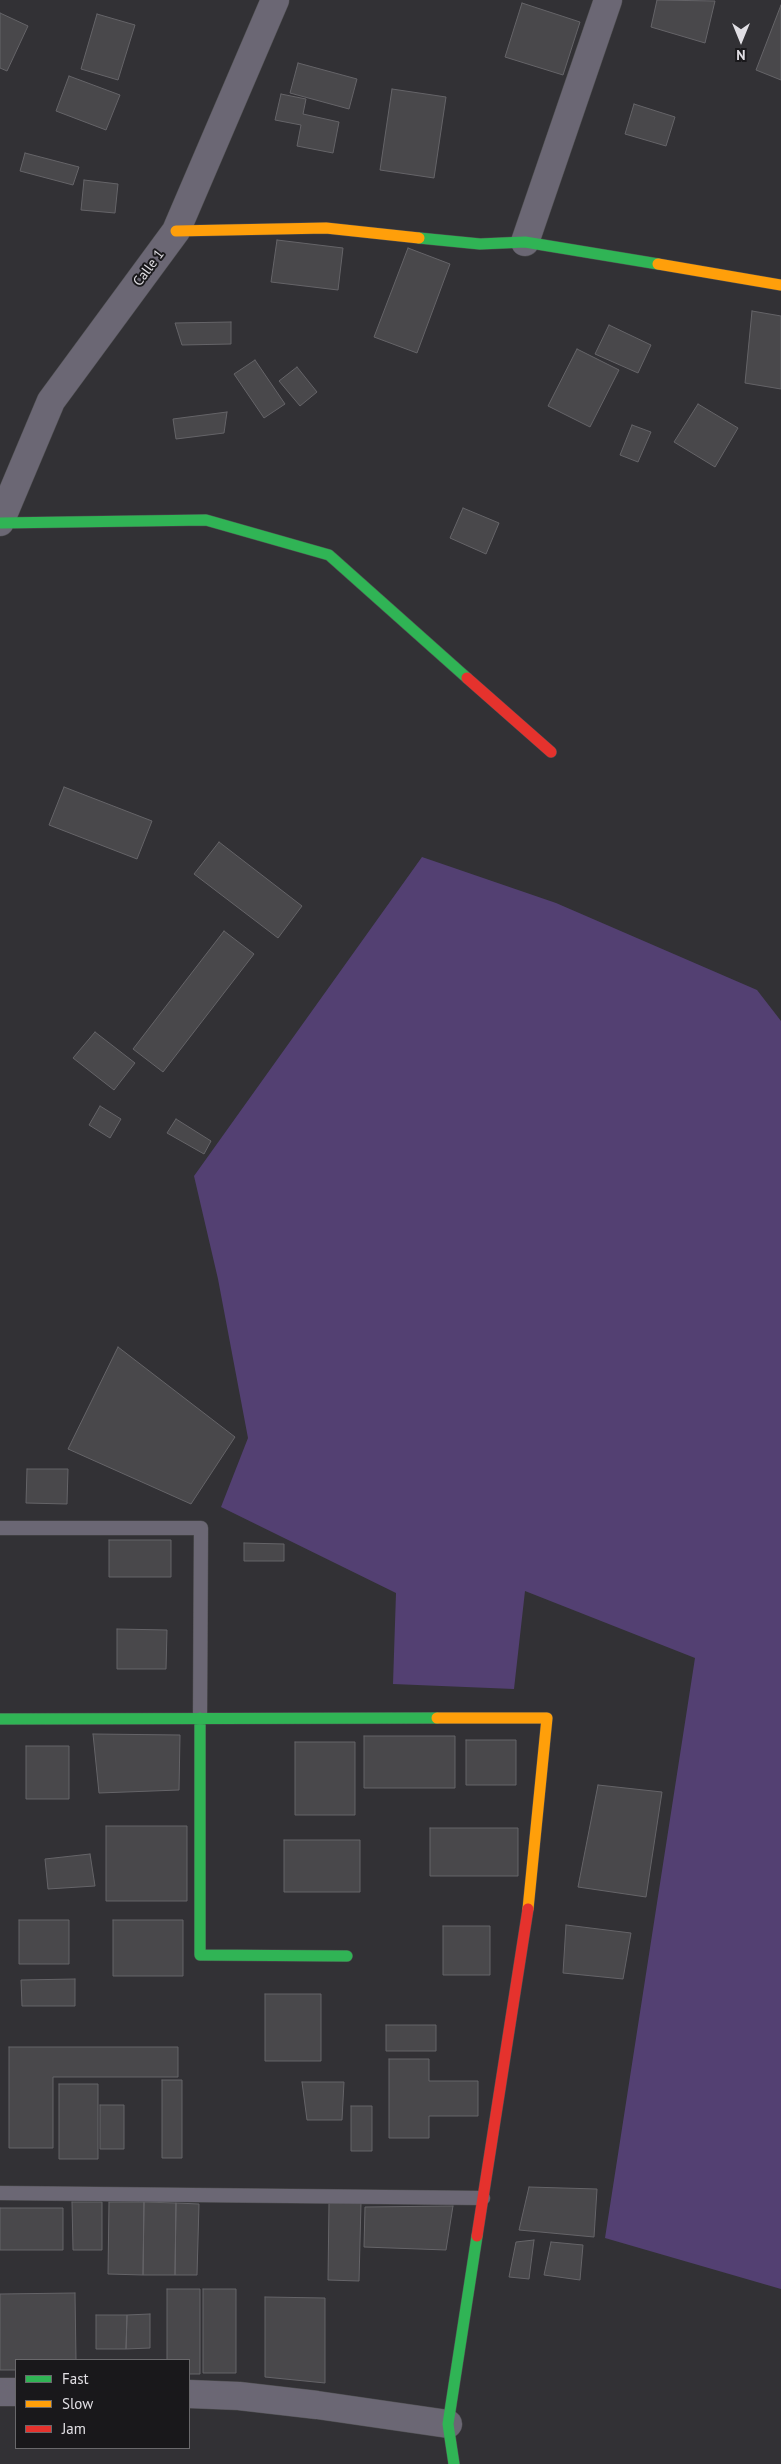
<!DOCTYPE html>
<html>
<head>
<meta charset="utf-8">
<style>
  body { margin:0 }
  #map { position:relative; width:781px; height:2464px; overflow:hidden; background:#323135; font-family:"PT Sans",sans-serif }
  canvas { display:block }
  .legend { position:absolute; left:15px; top:2359px; width:175px; height:90px; box-sizing:border-box; background:#19181b; border:1px solid #69686b; margin:0; padding:6px 9px; list-style:none; font-size:15px; color:#e1dfe4 }
  .legend li { display:flex; align-items:center; gap:10px; height:25px }
  .legend b { width:25px; border:1px solid #69686b }
  .north { position:absolute; left:716px; top:15px; width:50px; height:50px; -webkit-text-stroke:4px #19181b; paint-order:stroke; rotate:180deg; font-size:14px; font-weight:700; line-height:20px; text-align:center; color:#e1dfe4 }
  .north::after { content:''; display:block; margin:auto; width:18px; height:22px; background:#e1dfe4; clip-path:polygon(50% 0,100% 100%,50% 72%,0 100%) }
</style>
</head>
<body>
<div id="map">
<canvas width="781" height="2464"></canvas>
<ul class="legend">
<li><b style="height:6px;background:#30b455"></b>Fast</li>
<li><b style="height:6px;background:#ff9f0a"></b>Slow</li>
<li><b style="height:6px;background:#e5322d"></b>Jam</li>
</ul>
<div class="north">N</div>
</div>
<script>
const ctx = document.querySelector('canvas').getContext('2d');
ctx.lineJoin = 'round';
function fill(path, color) {
  ctx.fillStyle = color;
  ctx.fill(path, 'evenodd');
}
function toPath(rows) {
  const path = new Path2D();
  for (const r of rows) {
    path.moveTo(r[0], r[1]);
    for (let i = 2; i < r.length; i += 2) path.lineTo(r[i], r[i + 1]);
  }
  return path;
}
function strokePath(path, color, width, dash) {
  ctx.strokeStyle = color;
  ctx.lineWidth = width;
  ctx.lineCap = dash ? 'butt' : 'round';
  ctx.setLineDash(dash || []);
  ctx.stroke(path);
}
function write(font, color, halo, rows, align = 'center') {
  ctx.font = font + ' "PT Sans",sans-serif';
  ctx.lineWidth = 4;
  ctx.setLineDash([]);
  ctx.textBaseline = 'middle';
  ctx.strokeStyle = halo;
  ctx.fillStyle = color;
  for (const [text, x, y, turn = 0] of rows) {
    ctx.save();
    ctx.translate(x, y);
    ctx.rotate((+turn || 0) * Math.PI / 180);
    ctx.textAlign = isNaN(turn) ? turn : align;
    if (halo) ctx.strokeText(text, 0, 0);
    ctx.fillText(text, 0, 0);
    ctx.restore();
  }
}
const green = toPath([
  [422,857,556,903,757,990,781,1021,781,2289,605,2238,695,1658,525,1591,514,1689,393,1684,396,1593,221,1507,248,1438,218,1279,194,1176]
]);
const building = toPath([
  [657,0,715,1,705,43,651,27,657,0],
  [522,3,580,22,563,75,505,57,522,3],
  [781,5,781,80,756,70,781,5],
  [0,13,28,26,7,71,0,68,0,13],
  [97,14,135,25,118,80,81,69,97,14],
  [298,63,357,79,349,109,290,93,298,63],
  [69,76,120,95,106,130,56,111,69,76],
  [392,89,446,97,434,178,380,170,392,89],
  [281,94,306,99,303,114,339,122,333,153,297,146,301,125,275,120,281,94],
  [634,104,675,117,666,146,625,134,634,104],
  [25,153,79,167,73,185,20,171,25,153],
  [84,180,118,184,115,213,81,210,84,180],
  [277,240,343,248,338,290,271,282,277,240],
  [408,248,450,264,417,353,374,337,408,248],
  [752,311,781,316,781,389,745,383,752,311],
  [231,322,231,344,182,345,175,323,231,322],
  [609,325,651,345,638,373,595,354,609,325],
  [577,349,619,370,590,427,548,406,577,349],
  [255,360,285,404,264,418,234,374,255,360],
  [297,367,317,392,300,406,279,381,297,367],
  [698,404,738,428,715,467,674,442,698,404],
  [227,412,224,433,176,439,173,419,227,412],
  [632,425,651,432,638,462,620,455,632,425],
  [463,508,499,523,486,554,450,538,463,508],
  [64,787,152,821,137,859,49,825,64,787],
  [219,842,302,906,278,938,194,874,219,842],
  [224,931,254,954,163,1072,133,1049,224,931],
  [95,1032,135,1063,114,1090,73,1058,95,1032],
  [100,1106,121,1119,110,1138,89,1125,100,1106],
  [176,1119,211,1141,204,1154,167,1133,176,1119],
  [118,1347,235,1437,191,1504,68,1449,118,1347],
  [27,1469,68,1469,67,1504,26,1503,27,1469],
  [109,1540,171,1540,171,1577,109,1577,109,1540],
  [244,1543,284,1544,284,1561,244,1561,244,1543],
  [117,1629,167,1630,166,1669,117,1669,117,1629],
  [93,1734,180,1735,179,1790,99,1793,93,1734],
  [364,1736,455,1736,455,1788,364,1788,364,1736],
  [466,1740,516,1740,516,1785,466,1785,466,1740],
  [295,1742,355,1742,355,1815,295,1815,295,1742],
  [26,1746,69,1746,69,1799,26,1799,26,1746],
  [598,1785,662,1792,646,1897,578,1887,598,1785],
  [106,1826,187,1826,187,1901,106,1901,106,1826],
  [430,1828,518,1828,518,1876,430,1876,430,1828],
  [284,1840,360,1840,360,1892,284,1892,284,1840],
  [90,1854,95,1886,48,1889,45,1859,90,1854],
  [19,1920,69,1920,69,1964,19,1964,19,1920],
  [113,1920,183,1920,183,1976,113,1976,113,1920],
  [566,1925,631,1933,623,1979,563,1973,566,1925],
  [443,1926,490,1926,490,1975,443,1975,443,1926],
  [75,1979,75,2006,22,2006,21,1980,75,1979],
  [265,1994,321,1994,321,2061,265,2061,265,1994],
  [386,2025,436,2025,436,2051,386,2051,386,2025],
  [9,2047,178,2047,178,2077,53,2077,53,2148,9,2148,9,2047],
  [389,2059,429,2059,429,2081,478,2081,478,2116,429,2116,429,2138,389,2138,389,2059],
  [162,2080,182,2080,182,2158,162,2158,162,2080],
  [302,2082,344,2082,342,2120,307,2120,302,2082],
  [59,2084,98,2084,98,2159,59,2159,59,2084],
  [100,2105,124,2105,124,2149,100,2149,100,2105],
  [351,2106,372,2106,372,2151,351,2151,351,2106],
  [529,2187,597,2189,594,2237,519,2230,529,2187],
  [72,2202,102,2202,102,2250,73,2250,72,2202],
  [109,2202,144,2202,143,2275,108,2274,109,2202],
  [144,2202,176,2203,175,2275,143,2275,144,2202],
  [176,2203,199,2204,197,2275,175,2275,176,2203],
  [329,2203,361,2203,359,2281,328,2280,329,2203],
  [453,2206,446,2250,364,2247,365,2207,453,2206],
  [0,2208,63,2208,63,2250,0,2250,0,2208],
  [534,2240,529,2279,509,2277,516,2242,534,2240],
  [551,2242,583,2245,580,2280,544,2275,551,2242],
  [167,2289,200,2289,200,2374,189,2374,189,2360,167,2360,167,2289],
  [203,2289,236,2289,236,2373,203,2373,203,2289],
  [75,2293,76,2360,16,2360,16,2370,0,2370,0,2294,75,2293],
  [265,2297,325,2298,325,2383,265,2377,265,2297],
  [150,2314,150,2348,126,2349,127,2315,150,2314],
  [96,2315,127,2315,126,2349,96,2349,96,2315]
]);
const lane = toPath([
  [0,1528,201,1528,200,1718],
  [0,2193,483,2198]
]);
const street = toPath([
  [525,242,608,0],
  [0,522,51,401,176,231,275,0],
  [0,2392,16,2392],
  [189,2394,239,2396,317,2405,448,2424]
]);
const fast = toPath([
  [419,238,480,244,525,242,658,264],
  [0,523,206,520,329,555,467,678],
  [200,1718,200,1955,347,1956],
  [0,1719,437,1718],
  [454,2464,448,2424,477,2236]
]);
const slow = toPath([
  [176,231,326,228,419,238],
  [658,264,781,285],
  [437,1718,547,1718,528,1909]
]);
const jam = toPath([
  [467,678,551,752],
  [477,2236,528,1909]
]);
const streetNames = [
  ["Calle 1",149,268,-53]
];
fill(green, '#534072');
fill(building, '#49484b');
strokePath(building, '#656468', 1);
strokePath(lane, '#4e4e50', 15);
strokePath(street, '#4e4e50', 29);
strokePath(fast, '#4e4e50', 12);
strokePath(slow, '#4e4e50', 12);
strokePath(jam, '#4e4e50', 12);
strokePath(lane, '#6b6774', 14);
strokePath(street, '#6b6774', 28);
strokePath(fast, '#30b455', 11);
strokePath(slow, '#ff9f0a', 11);
strokePath(jam, '#e5322d', 11);
write('14px', '#e1dfe4', '#19181b', streetNames);
</script>
</body>
</html>
